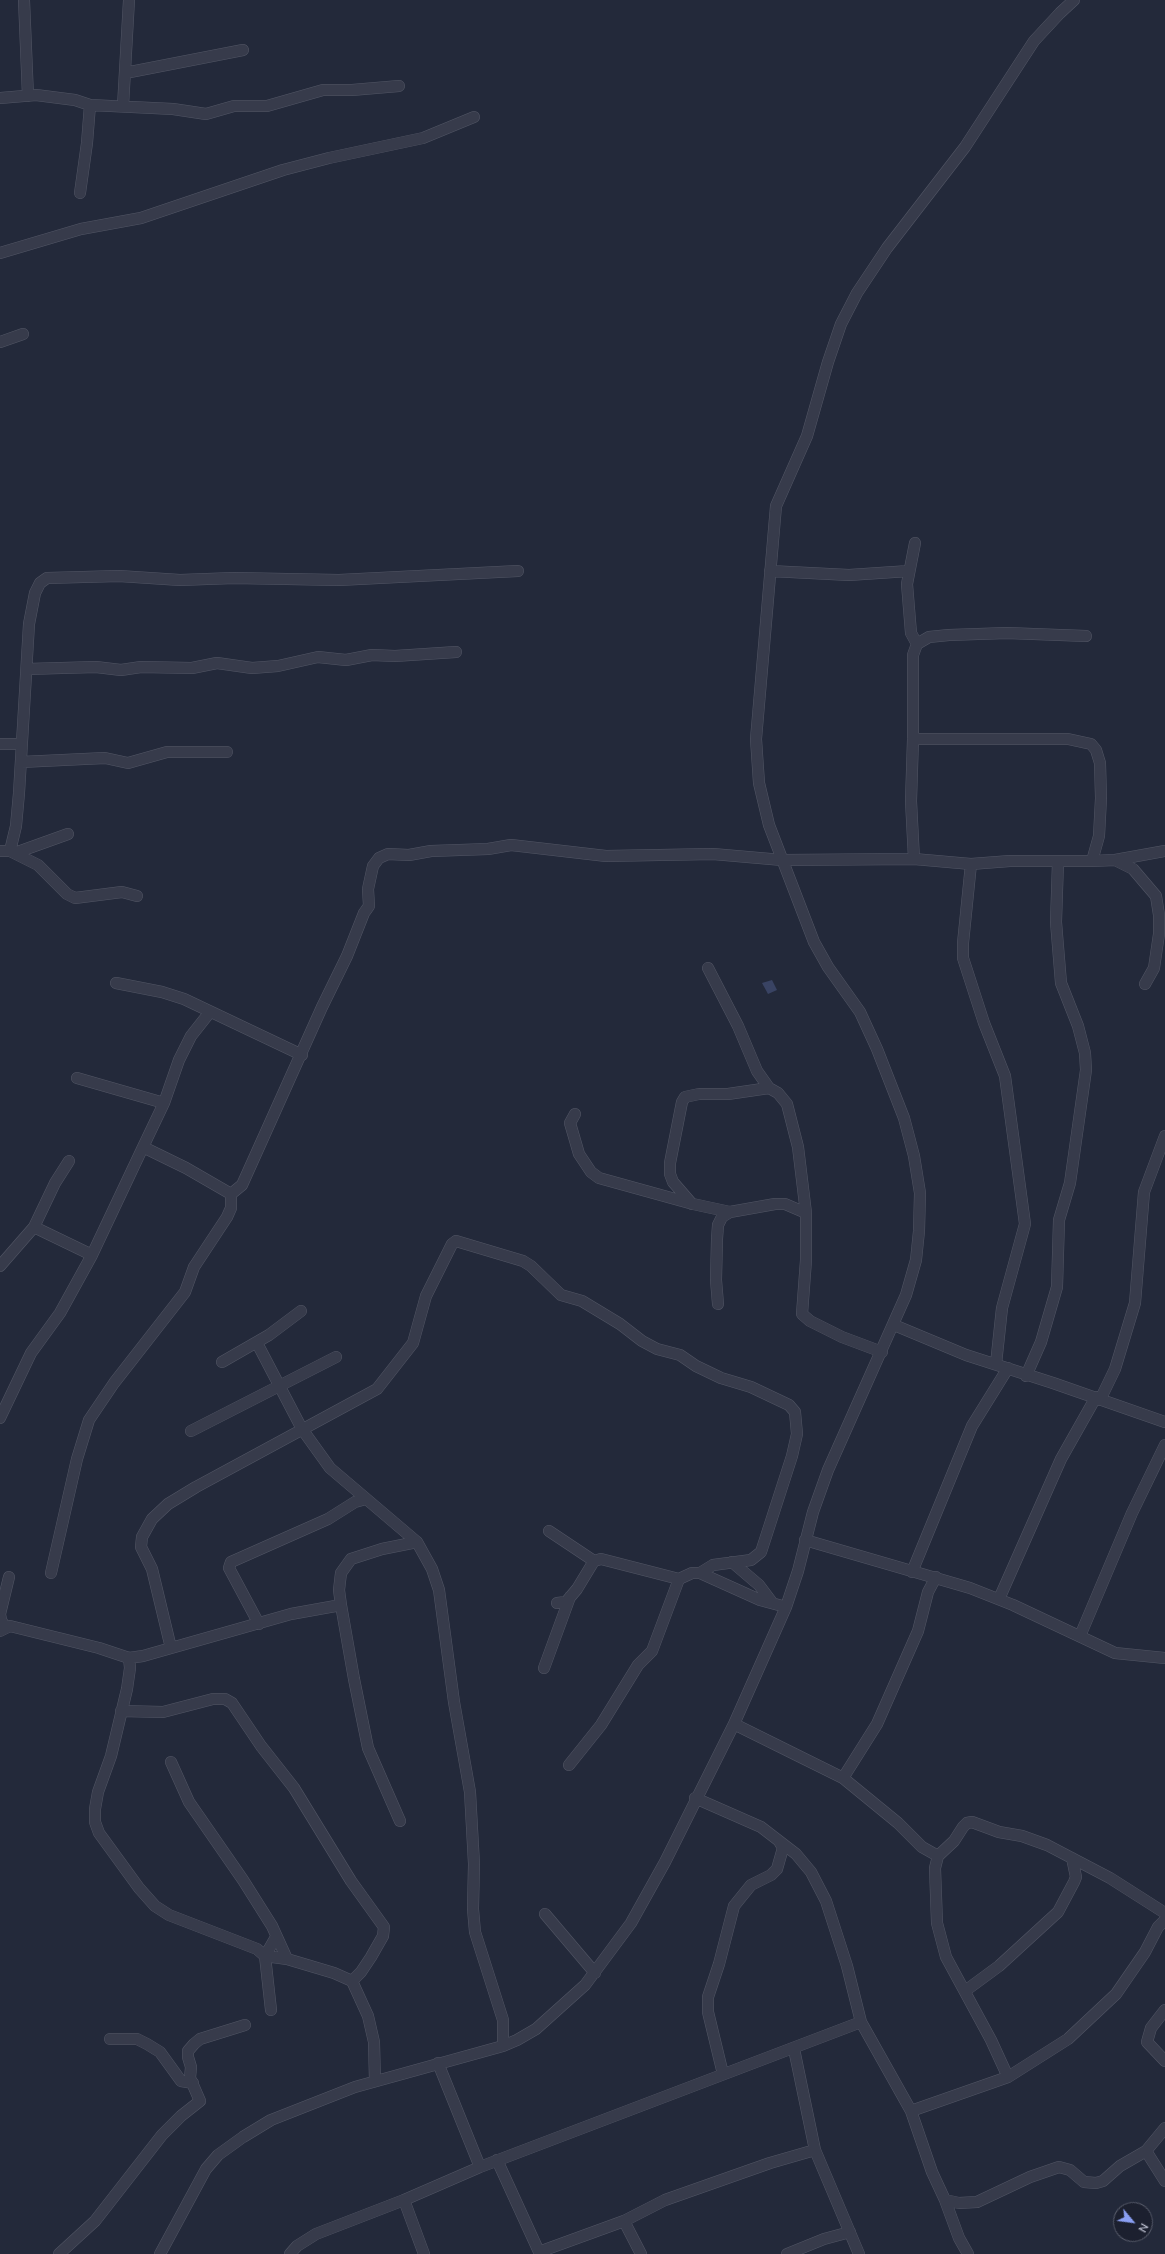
<!DOCTYPE html>
<html>
<head>
<meta charset="utf-8">
<style>
  body { margin:0 }
  #map { position:relative; width:1165px; height:2254px; overflow:hidden; background:#23293a; font-family:"Nunito Sans",sans-serif }
  canvas { display:block }
  .north { position:absolute; left:1113px; top:2202px; width:40px; height:40px; box-sizing:border-box; background:#1c202f; border:1px solid #585c6b; border-radius:50%; rotate:119deg; font-size:11px; font-weight:700; line-height:16px; text-align:center; color:#b2b6c6 }
  .north::after { content:''; display:block; margin:auto; width:14px; height:18px; background:#8a9ff3; clip-path:polygon(50% 0,100% 100%,50% 72%,0 100%) }
</style>
</head>
<body>
<div id="map">
<canvas width="1165" height="2254"></canvas>
<div class="north">N</div>
</div>
<script>
const ctx = document.querySelector('canvas').getContext('2d');
ctx.lineJoin = 'round';
function fill(path, color) {
  ctx.fillStyle = color;
  ctx.fill(path, 'evenodd');
}
function toPath(rows) {
  const path = new Path2D();
  for (const r of rows) {
    path.moveTo(r[0], r[1]);
    for (let i = 2; i < r.length; i += 2) path.lineTo(r[i], r[i + 1]);
  }
  return path;
}
function strokePath(path, color, width, dash) {
  ctx.strokeStyle = color;
  ctx.lineWidth = width;
  ctx.lineCap = dash ? 'butt' : 'round';
  ctx.setLineDash(dash || []);
  ctx.stroke(path);
}
const water = toPath([
  [772,980,777,990,768,994,762,983]
]);
const minor = toPath([
  [24,0,28,96],
  [125,73,243,50],
  [0,98,36,95,75,100,90,105,173,109,206,114,234,106,267,106,323,90,352,90,399,86],
  [123,106,129,0],
  [80,193,87,143,90,105],
  [0,253,81,229,141,218,283,170,329,158,423,138,474,117],
  [0,342,23,334],
  [915,543,907,584,911,633,917,644],
  [770,571,849,575,909,571],
  [27,669,96,667,121,670,141,667,192,668,217,663,252,668,278,666,318,657,346,660,372,655,395,656,456,652],
  [913,739,1068,739,1091,744,1096,750,1100,763,1101,798,1099,836,1092,861],
  [0,744,22,744],
  [21,762,105,758,128,763,167,752,227,752],
  [0,851,10,851,38,865,67,894,75,898,122,892,137,896],
  [10,851,16,826,19,793,29,624,35,593,40,583,47,578,119,576,180,580,234,578,339,580,518,571],
  [15,853,68,834],
  [914,859,911,801,913,739,913,655,917,644,929,637,949,635,1007,633,1086,636],
  [1115,860,1133,869,1156,896,1159,915,1159,934,1154,968,1145,984],
  [971,864,963,943,963,958,984,1023,1005,1076,1025,1224,1002,1308,996,1364],
  [708,968,738,1026,757,1071,769,1088,778,1093,787,1104,798,1147,806,1213,806,1260,802,1314,810,1321,842,1337,882,1352],
  [116,983,162,992,184,999,302,1055],
  [77,1078,164,1103],
  [575,1114,570,1123,579,1154,591,1172,599,1178,693,1204,730,1212],
  [143,1147,164,1103,179,1060,191,1036,210,1012],
  [692,1204,673,1182,670,1174,670,1163,682,1102,685,1097,699,1094,728,1094,769,1088],
  [34,1227,92,1255],
  [0,1266,34,1227,55,1183,69,1161],
  [718,1304,716,1280,717,1239,718,1225,722,1217,730,1212,775,1204,785,1204,806,1213],
  [894,1325,966,1355,1053,1383,1165,1422],
  [257,1343,302,1429,330,1468,417,1542],
  [222,1362,269,1335,301,1311],
  [1026,1376,1041,1342,1057,1287,1059,1220,1070,1183,1086,1070,1085,1053,1078,1026,1061,983,1056,922,1058,862],
  [1100,1400,1115,1369,1135,1303,1144,1192,1165,1136],
  [0,1418,31,1353,60,1313,92,1255,143,1147,186,1168,231,1194,242,1185,322,1007,347,956,364,913,369,906,368,889,373,866,379,858,388,854,409,855,431,851,488,849,511,845,606,856,713,854,782,860,914,859,971,864,1010,861,1092,861,1115,860,1165,851],
  [191,1431,336,1357],
  [549,1531,594,1561],
  [805,1540,970,1588,1013,1605,1115,1653,1165,1658],
  [732,1562,759,1585,771,1601],
  [912,1572,972,1426,1008,1368],
  [51,1573,77,1459,89,1420,114,1383,185,1292,194,1267,227,1217,231,1208,231,1194],
  [999,1599,1061,1459,1096,1397],
  [557,1603,566,1602,577,1589,594,1561,601,1559,679,1579,692,1573,700,1573,760,1600,786,1607],
  [341,1605,354,1679,368,1748,400,1821],
  [259,1624,229,1568,231,1562,328,1519,355,1502,366,1499],
  [5,1627,1,1620,0,1614,9,1577],
  [0,1631,10,1626,99,1648,129,1658,143,1656,291,1614,341,1605,339,1590,341,1573,351,1559,382,1549,417,1542,432,1569,439,1590,454,1702,470,1792,474,1864,473,1909,475,1932,503,2020,503,2046],
  [1080,1636,1132,1513,1165,1445],
  [171,1648,152,1569,141,1547,142,1537,152,1519,168,1504,196,1487,377,1389,413,1343,426,1296,452,1244,456,1241,523,1261,531,1266,561,1295,582,1301,620,1324,642,1341,657,1349,680,1355,696,1366,721,1378,751,1387,789,1405,795,1412,797,1434,792,1456,761,1552,751,1560,713,1565,700,1573],
  [129,1658,130,1668,127,1689,111,1756,98,1792,95,1809,95,1822,99,1833,139,1888,155,1906,169,1915,257,1949,265,1956,287,1959,334,1973,352,1981,368,2016,374,2042,375,2081],
  [544,1668,570,1597],
  [121,1711,163,1712,213,1699,225,1699,232,1703,261,1746,294,1788,351,1881,384,1927,383,1936,371,1957,361,1972,352,1981],
  [734,1724,843,1778,898,1823,922,1847,938,1856],
  [171,1762,189,1802,243,1880,272,1926,287,1959],
  [569,1765,601,1725,638,1665,652,1651,679,1579],
  [843,1778,877,1724,918,1631,928,1592,936,1577],
  [695,1798,761,1827,796,1854,811,1872,826,1901,847,1966,861,2022,911,2111,932,2172,945,2200,959,2238,968,2254],
  [545,1914,595,1973],
  [965,1991,999,1966,1058,1912,1074,1882,1076,1877,1072,1858],
  [271,2010,265,1956,276,1937],
  [1165,2010,1151,2028,1147,2042,1165,2061],
  [110,2039,137,2039,147,2044,160,2052,181,2081,193,2083],
  [794,2049,815,2150,859,2254],
  [438,2063,480,2167],
  [723,2074,708,2012,708,1997,719,1964,734,1906,751,1885,771,1875,777,1869,783,1848,779,1841],
  [1008,2077,991,2040,946,1957,937,1923,935,1868,938,1856,954,1841,963,1827,967,1823,972,1822,999,1832,1022,1836,1047,1845,1110,1878,1165,1913],
  [911,2111,1008,2077,1068,2039,1116,1994,1145,1952,1158,1927,1165,1920],
  [1146,2151,1165,2181],
  [497,2160,540,2254],
  [404,2200,424,2254],
  [945,2200,959,2203,977,2202,1030,2177,1059,2167,1070,2170,1084,2182,1096,2183,1103,2181,1120,2166,1146,2151,1165,2128],
  [624,2221,641,2254],
  [539,2252,624,2221,665,2200,770,2163,815,2150],
  [59,2254,95,2221,162,2135,181,2116,200,2101,190,2078,191,2067,188,2057,188,2051,194,2044,200,2039,245,2025],
  [160,2254,206,2169,218,2155,243,2137,271,2120,355,2087,503,2046,517,2040,536,2029,585,1985,631,1923,665,1862,734,1724,786,1607,798,1571,813,1512,828,1470,906,1295,916,1260,919,1231,920,1193,914,1156,904,1118,877,1049,860,1012,828,967,814,942,769,825,759,783,756,739,776,506,807,436,828,362,841,324,857,293,887,248,965,147,1034,41,1060,13,1074,0],
  [290,2254,297,2246,316,2234,404,2200,480,2167,861,2022],
  [787,2254,824,2239,850,2232]
]);
fill(water, '#394363');
strokePath(minor, '#525665', 12);
strokePath(minor, '#373b4b', 11);
</script>
</body>
</html>
